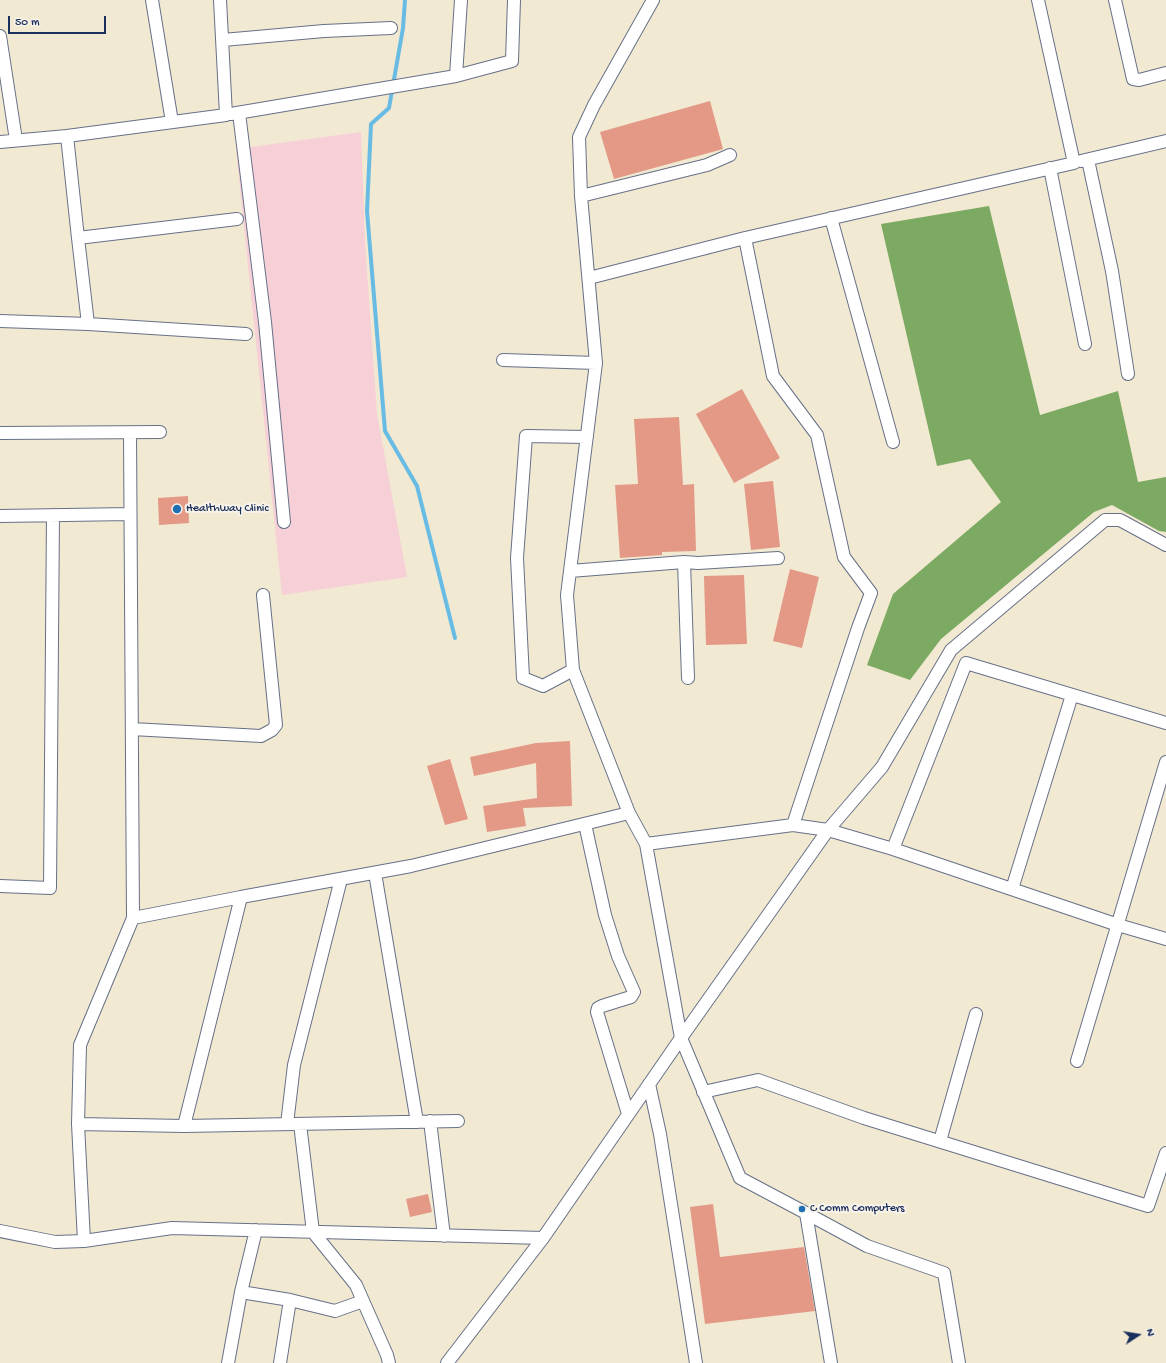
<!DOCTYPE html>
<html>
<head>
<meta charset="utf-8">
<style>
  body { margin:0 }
  #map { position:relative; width:1166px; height:1363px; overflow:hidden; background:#f1e9d2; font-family:"Gochi Hand",sans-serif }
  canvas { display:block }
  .north { position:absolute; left:1118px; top:1315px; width:40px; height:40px; -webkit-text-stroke:3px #f7f3e8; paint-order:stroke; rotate:78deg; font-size:11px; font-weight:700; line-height:16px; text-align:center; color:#1b2f5e }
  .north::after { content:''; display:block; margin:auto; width:14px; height:18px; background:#1b2f5e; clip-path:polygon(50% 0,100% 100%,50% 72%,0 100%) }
  .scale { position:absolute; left:8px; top:16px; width:98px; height:18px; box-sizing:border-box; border:2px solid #1b2f5e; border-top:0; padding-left:5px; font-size:12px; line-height:14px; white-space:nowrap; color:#1b2f5e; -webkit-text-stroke:3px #f7f3e8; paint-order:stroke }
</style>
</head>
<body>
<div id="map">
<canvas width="1166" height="1363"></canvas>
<div class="north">N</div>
<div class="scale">50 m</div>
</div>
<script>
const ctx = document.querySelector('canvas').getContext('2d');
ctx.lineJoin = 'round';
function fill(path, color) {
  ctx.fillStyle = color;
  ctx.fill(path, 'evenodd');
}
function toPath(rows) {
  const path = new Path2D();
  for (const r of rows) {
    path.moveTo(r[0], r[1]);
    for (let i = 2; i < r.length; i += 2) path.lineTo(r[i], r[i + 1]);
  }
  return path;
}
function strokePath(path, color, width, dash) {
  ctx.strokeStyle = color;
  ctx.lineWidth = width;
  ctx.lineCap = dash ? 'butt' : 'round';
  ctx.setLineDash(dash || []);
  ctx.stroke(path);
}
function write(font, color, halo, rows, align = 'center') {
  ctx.font = font + ' "Gochi Hand",sans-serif';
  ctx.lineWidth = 4;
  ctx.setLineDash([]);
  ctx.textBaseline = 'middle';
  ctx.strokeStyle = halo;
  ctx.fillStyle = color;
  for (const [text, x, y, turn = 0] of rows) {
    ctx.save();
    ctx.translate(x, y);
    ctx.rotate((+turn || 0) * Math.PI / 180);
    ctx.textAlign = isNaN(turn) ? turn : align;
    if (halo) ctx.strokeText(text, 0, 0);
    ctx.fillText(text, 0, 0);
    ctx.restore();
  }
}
const built = toPath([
  [361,132,365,243,377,414,407,577,282,595,236,149]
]);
const forest = toPath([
  [989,206,1040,415,1118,391,1138,482,1166,477,1166,532,1159,531,1112,505,1094,512,941,639,910,680,867,665,893,594,1001,502,970,459,937,466,881,224]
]);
const stream = toPath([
  [405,0,403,28,389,108,371,124,367,211,385,431,417,486,455,638]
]);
const building = toPath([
  [710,101,723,149,614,179,600,132],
  [742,389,780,458,734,483,696,414],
  [679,417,683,485,694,484,696,551,662,552,662,555,620,558,615,485,638,484,634,419],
  [773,481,780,547,751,550,744,484],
  [188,496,189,523,159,525,158,498],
  [790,569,819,577,802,648,773,641],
  [744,575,747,644,706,645,704,576],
  [570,741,572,806,523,808,526,826,487,832,483,806,537,798,536,763,474,776,470,757,536,743],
  [450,759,468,819,445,825,427,766],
  [428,1194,432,1212,410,1217,406,1199],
  [713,1204,720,1257,804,1247,815,1311,705,1324,690,1207]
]);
const street = toPath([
  [152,0,172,122],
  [1115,0,1133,79,1139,80,1166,73],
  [0,36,16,140],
  [223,40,324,31,391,28],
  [456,76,461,0],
  [239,113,265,322,284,522],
  [231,114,456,76,512,61,514,0],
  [0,142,67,136],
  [1088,160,1112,271,1128,374],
  [1081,161,1166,141],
  [1050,168,1085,344],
  [581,196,707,165,730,155],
  [831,218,893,442],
  [78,238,67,136,226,115,220,0],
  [589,278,745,238],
  [0,321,88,324,246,334],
  [88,324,78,238,237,219],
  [503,360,596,363],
  [0,433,160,432],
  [130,433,133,918,80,1045,78,1124,184,1126,241,897,411,866,629,813],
  [0,516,130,514],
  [684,562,688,678],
  [570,571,684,562,698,563,778,558],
  [573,670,543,686,523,678,517,558,526,436,587,437],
  [132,729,261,736,272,730,276,725,263,595],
  [585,824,605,915,618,956,634,992,631,997,602,1006,598,1008,597,1012,628,1114],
  [793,825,858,628,871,593,844,557,817,435,773,376,745,238,1074,163,1038,0],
  [646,844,793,825,828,830,893,849,1118,925,1166,939],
  [893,849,966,663,1166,723],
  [375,873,417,1122],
  [0,886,50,888,53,515],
  [1012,889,1072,695],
  [133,918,241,897],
  [1077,1061,1166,762],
  [649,1084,660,1134,696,1363],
  [703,1092,758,1080,864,1118,1148,1206,1166,1153],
  [430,1121,444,1236],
  [78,1124,84,1241],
  [287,1124,294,1065,341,879],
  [300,1124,313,1232,356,1285,387,1355,389,1363],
  [184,1126,458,1121],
  [940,1141,976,1014],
  [806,1213,867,1246,944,1273,959,1363],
  [0,1231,55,1242,84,1241,172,1228,543,1238],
  [241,1292,290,1300,335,1311,363,1301],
  [228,1363,241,1292,256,1230],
  [280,1363,290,1300],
  [447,1363,543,1238,681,1038,646,844,629,813,573,670,567,595,596,363,581,196,579,137,594,105,653,0],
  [831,1363,806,1213,740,1178,681,1038,828,830,882,767,951,650,1105,520,1120,520,1166,545]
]);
const markers = [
  [177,509,5,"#1f6fb2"],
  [802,1209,4,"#1f6fb2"]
];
const poiNames = [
  ["Healthway Clinic",186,509],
  ["C Comm Computers",810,1209]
];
fill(built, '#f6cfd7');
fill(forest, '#7daa63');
strokePath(stream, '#68bce4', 4);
fill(building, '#e39986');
strokePath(street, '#667087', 14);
strokePath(street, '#fff', 12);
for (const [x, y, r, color] of markers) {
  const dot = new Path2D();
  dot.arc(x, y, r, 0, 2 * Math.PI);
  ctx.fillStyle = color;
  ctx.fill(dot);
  strokePath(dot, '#f7f3e8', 1.5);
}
write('12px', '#1b2f5e', '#f7f3e8', poiNames, 'left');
</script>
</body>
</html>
